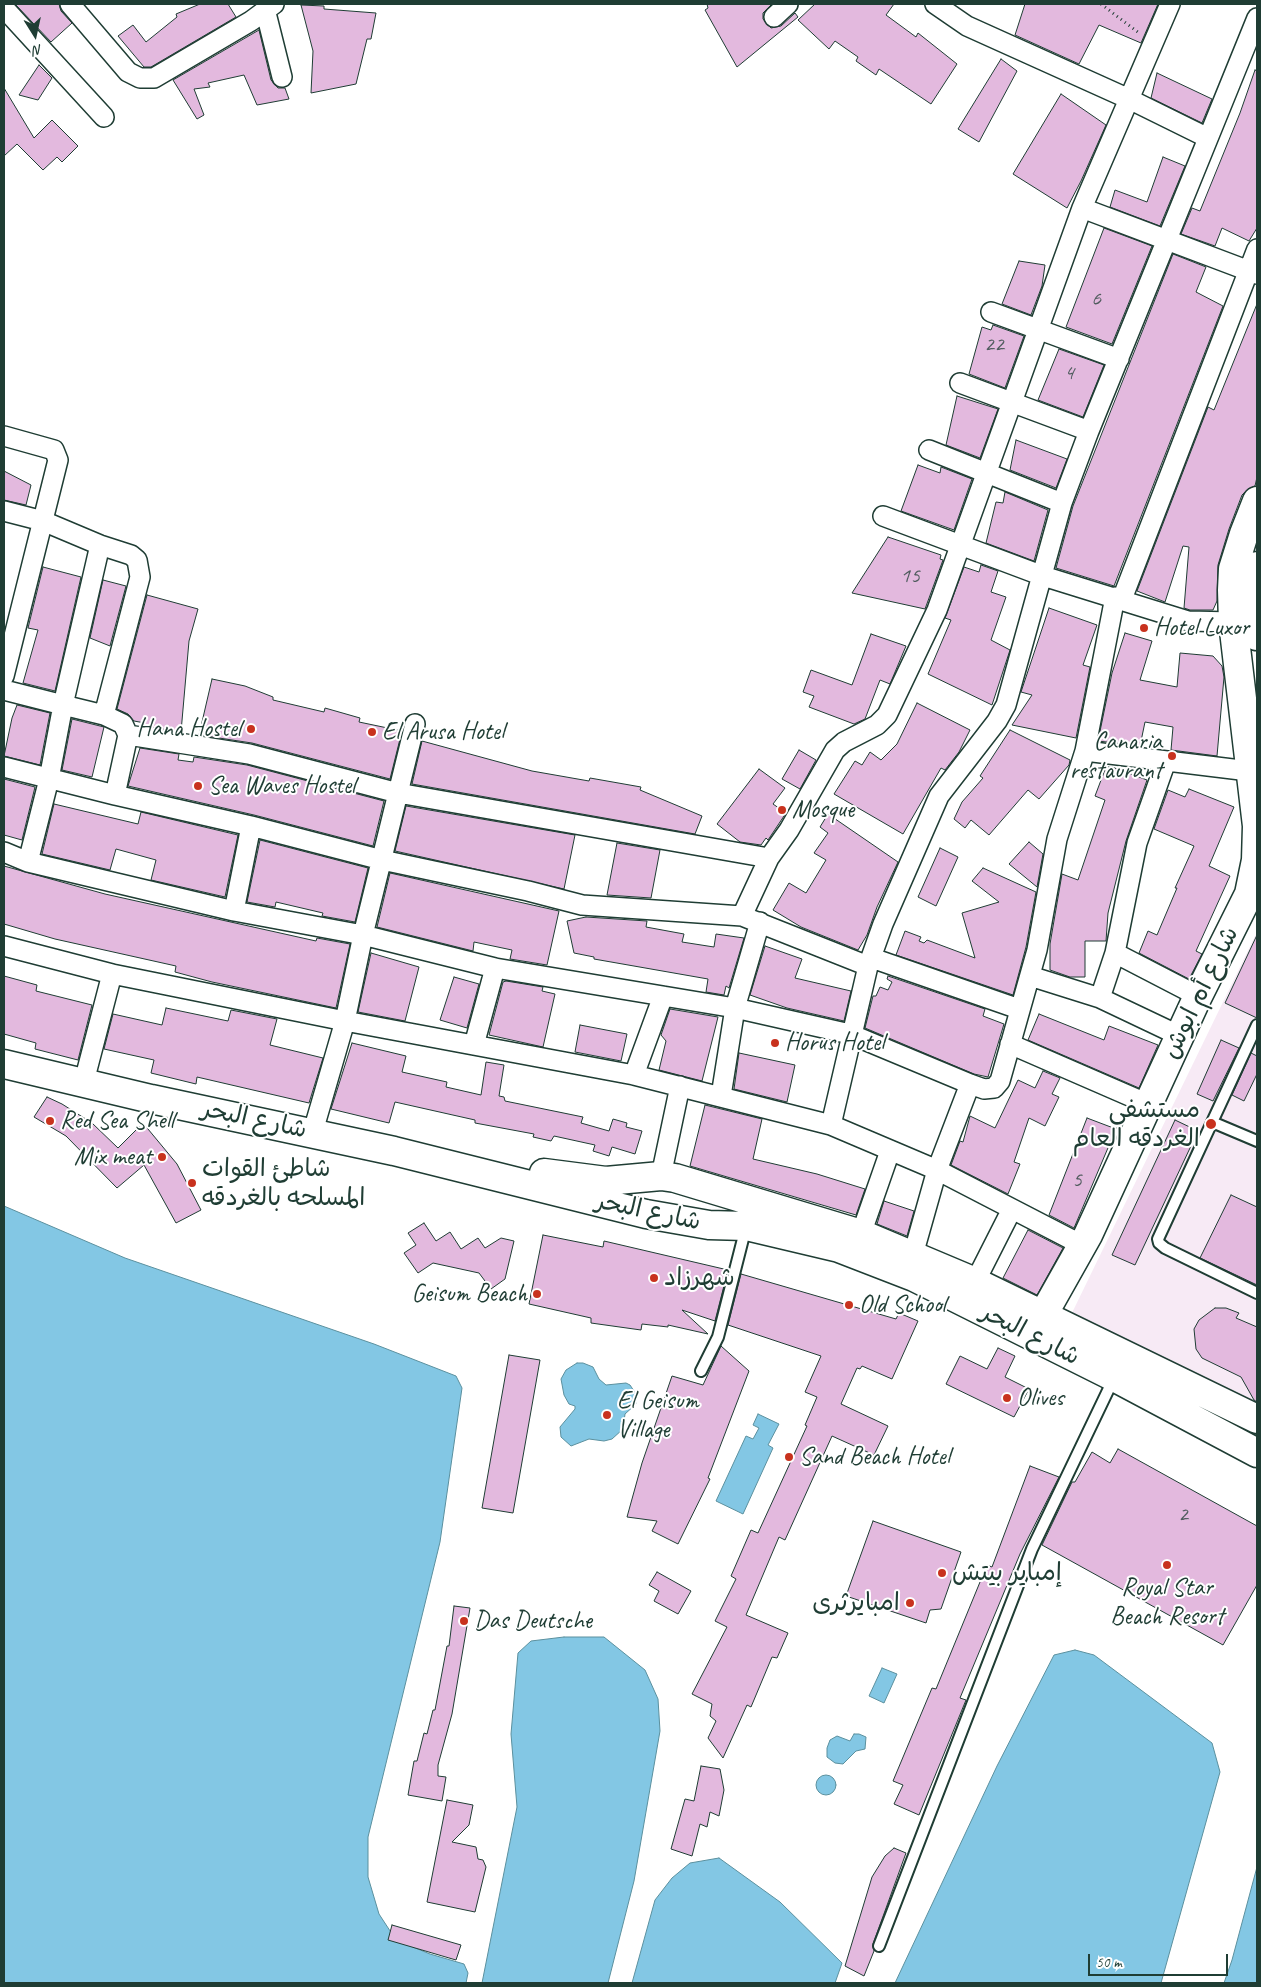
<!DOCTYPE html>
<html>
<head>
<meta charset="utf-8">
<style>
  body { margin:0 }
  #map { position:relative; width:1261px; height:1987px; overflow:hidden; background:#fff; font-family:Caveat,sans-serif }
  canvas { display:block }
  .frame { position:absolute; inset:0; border:5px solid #1f3d34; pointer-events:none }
  .north { position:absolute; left:10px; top:10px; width:50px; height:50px; -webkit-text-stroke:4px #fff; paint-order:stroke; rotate:170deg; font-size:14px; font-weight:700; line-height:20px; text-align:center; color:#1f3d34 }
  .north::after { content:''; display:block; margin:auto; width:18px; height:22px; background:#1f3d34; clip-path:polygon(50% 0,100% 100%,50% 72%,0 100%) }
  .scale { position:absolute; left:1088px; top:1954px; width:140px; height:22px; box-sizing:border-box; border:2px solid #1f3d34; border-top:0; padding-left:6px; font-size:15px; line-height:18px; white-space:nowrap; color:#1f3d34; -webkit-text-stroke:4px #fff; paint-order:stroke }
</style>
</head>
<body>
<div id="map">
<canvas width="1261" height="1987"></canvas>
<div class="frame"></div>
<div class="north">N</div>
<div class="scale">50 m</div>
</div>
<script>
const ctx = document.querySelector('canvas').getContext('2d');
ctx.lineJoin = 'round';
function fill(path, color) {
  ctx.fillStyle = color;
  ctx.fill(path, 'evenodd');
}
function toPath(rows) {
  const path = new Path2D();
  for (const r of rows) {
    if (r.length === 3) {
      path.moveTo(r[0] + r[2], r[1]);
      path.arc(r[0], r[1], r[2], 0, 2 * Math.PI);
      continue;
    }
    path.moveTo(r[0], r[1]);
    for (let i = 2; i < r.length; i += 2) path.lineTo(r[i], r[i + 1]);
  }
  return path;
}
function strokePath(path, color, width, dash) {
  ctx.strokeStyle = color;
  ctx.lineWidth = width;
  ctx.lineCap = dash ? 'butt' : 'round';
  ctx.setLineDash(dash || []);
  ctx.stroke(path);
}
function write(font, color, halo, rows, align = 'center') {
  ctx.font = font + ' Caveat,"Playpen Sans Arabic",sans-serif';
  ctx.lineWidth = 4;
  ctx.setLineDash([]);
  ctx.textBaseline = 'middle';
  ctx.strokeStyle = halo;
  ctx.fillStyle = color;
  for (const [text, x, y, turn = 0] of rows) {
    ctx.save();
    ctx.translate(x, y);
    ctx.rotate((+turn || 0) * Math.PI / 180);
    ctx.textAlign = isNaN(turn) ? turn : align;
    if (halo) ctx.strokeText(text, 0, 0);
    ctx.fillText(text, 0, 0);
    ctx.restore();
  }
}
const built = toPath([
  [1257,932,1257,1408,1070,1317]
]);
const water = toPath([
  [4,1206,125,1258,374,1344,456,1376,462,1388,440,1542,368,1837,368,1877,379,1914,396,1940,430,1954,464,1964,468,1973,466,1983,4,1983,4,1206],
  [577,1363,583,1363,593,1367,599,1379,606,1385,626,1383,630,1385,636,1394,636,1404,625,1414,623,1429,612,1439,604,1441,589,1439,571,1446,561,1437,560,1427,575,1409,575,1406,569,1404,564,1395,561,1379,566,1370,577,1363],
  [758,1414,779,1424,768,1445,773,1448,743,1514,716,1501,746,1436,753,1439,759,1428,753,1425,758,1414],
  [564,1637,604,1637,645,1670,658,1699,660,1731,634,1881,608,1983,482,1983,517,1807,511,1734,518,1653,531,1641,564,1637],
  [1075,1650,1094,1655,1212,1743,1220,1772,1161,1983,895,1983,997,1766,1054,1655,1075,1650],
  [882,1668,897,1674,884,1703,869,1696,882,1668],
  [854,1734,859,1734,866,1737,865,1749,856,1751,843,1764,835,1763,827,1757,827,1748,830,1740,837,1736,850,1741,854,1734],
  [826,1785,10],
  [719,1858,780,1902,842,1963,835,1983,632,1983,655,1900,672,1878,690,1863,719,1858],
  [1257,1867,1257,1983,1224,1983,1232,1960,1257,1867]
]);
const building = toPath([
  [15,4,59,4,61,11,72,23,51,42,15,4],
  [200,4,228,4,236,17,151,67,144,67,118,36,133,25,146,42,177,17,176,14,200,4],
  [707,4,772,4,763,13,763,19,771,28,781,26,795,13,798,17,737,67,705,10,708,8,707,4],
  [815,4,894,4,886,15,916,37,918,33,957,64,931,104,879,69,876,75,856,61,858,57,835,41,829,49,798,20,815,4],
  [1025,4,1158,4,1141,43,1099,25,1079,64,1015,35,1025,4],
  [301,5,324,6,324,9,376,13,371,39,367,39,356,84,311,93,313,51,301,5],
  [259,30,271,80,278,88,285,88,289,99,257,105,244,75,208,83,210,87,194,89,204,115,197,119,173,80,259,30],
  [1001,59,1017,71,979,142,958,129,1001,59],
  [39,65,52,78,38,100,19,95,39,65],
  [1255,70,1257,71,1257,228,1249,241,1222,228,1215,246,1181,234,1192,208,1200,211,1240,113,1255,70],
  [1157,73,1212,99,1202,123,1151,98,1157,73],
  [4,88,34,138,52,120,78,146,62,162,57,157,43,170,17,144,4,156,4,88],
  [1061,94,1106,125,1081,181,1067,208,1013,174,1061,94],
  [1163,157,1185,166,1160,226,1110,207,1115,190,1147,202,1163,157],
  [1104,228,1152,246,1112,344,1066,327,1104,228],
  [1173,254,1206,267,1196,292,1223,306,1114,586,1056,568,1073,506,1173,254],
  [1019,261,1045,265,1042,286,1031,315,1002,304,1019,261],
  [1257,304,1257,477,1255,486,1248,489,1242,495,1229,529,1218,565,1217,601,1213,610,1190,610,1184,608,1189,547,1183,546,1165,602,1137,591,1208,407,1214,410,1257,304],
  [993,325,1024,336,1005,388,969,374,982,327,991,330,993,325],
  [1059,349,1104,365,1083,417,1038,400,1059,349],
  [957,396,998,409,980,458,946,445,957,396],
  [1016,440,1067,459,1056,488,1010,470,1016,440],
  [918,465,940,473,941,467,972,479,954,530,901,511,918,465],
  [4,471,31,485,26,505,4,500,4,471],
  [1005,492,1048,510,1034,561,986,543,996,502,1003,503,1005,492],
  [888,537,941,555,940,559,943,560,925,609,852,593,888,537],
  [981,565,998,571,991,592,1006,597,991,640,1010,650,992,705,928,674,951,620,945,618,964,567,979,572,981,565],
  [43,567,81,577,55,691,23,683,38,630,28,628,43,567],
  [103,580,126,586,110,646,90,638,103,580],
  [147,595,198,609,189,641,181,732,144,726,145,723,134,721,128,714,117,709,147,595],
  [1049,608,1097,625,1083,665,1090,667,1076,738,1012,725,1032,695,1021,692,1049,608],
  [1125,633,1152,641,1140,680,1177,687,1180,653,1213,656,1222,666,1224,677,1217,756,1171,750,1173,727,1145,722,1140,746,1098,741,1112,673,1125,633],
  [871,634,906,646,890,684,880,680,865,719,854,724,809,707,814,696,803,692,811,670,852,685,871,634],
  [212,679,245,686,273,697,273,700,324,712,325,708,360,718,359,722,402,731,390,779,252,743,199,735,212,679],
  [917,703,970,730,959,752,945,770,941,768,903,834,834,794,855,761,862,765,870,752,881,760,897,744,917,703],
  [17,705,50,713,40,765,4,756,12,718,17,705],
  [72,719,104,727,92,777,62,770,72,719],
  [1010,730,1070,760,1069,765,1039,799,1028,790,989,835,971,820,965,828,954,819,962,802,983,778,980,776,1010,730],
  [422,741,532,771,589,781,590,778,641,787,640,790,702,816,695,834,412,784,422,741],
  [140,748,179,754,178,760,193,762,194,757,247,765,384,801,373,846,254,815,128,786,140,748],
  [799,750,816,760,800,789,782,779,799,750],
  [1106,767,1112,767,1147,780,1126,841,1108,913,1106,941,1085,941,1085,977,1070,977,1050,970,1050,944,1062,874,1078,880,1105,800,1095,796,1106,767],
  [759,769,785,788,773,804,786,813,768,840,766,838,761,845,740,842,717,824,759,769],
  [4,779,35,787,22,840,4,835,4,779],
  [1189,789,1234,807,1209,866,1230,876,1196,951,1202,954,1189,979,1139,953,1148,931,1157,935,1177,888,1175,888,1194,846,1154,829,1168,790,1185,797,1189,789],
  [54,804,138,824,141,812,238,835,225,897,151,880,156,860,116,849,110,870,42,854,54,804],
  [406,806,575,835,564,889,395,851,406,806],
  [828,814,898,862,877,907,867,935,858,950,801,927,773,910,789,883,806,893,826,860,814,853,828,833,820,827,828,814],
  [260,840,368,868,355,922,322,916,323,913,276,902,275,907,247,902,260,840],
  [1029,842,1043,854,1037,887,1009,864,1029,842],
  [617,843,660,850,651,898,607,895,617,843],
  [940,848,958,857,936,906,918,897,940,848],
  [4,866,105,894,316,941,317,938,350,944,336,1008,212,982,175,972,176,966,55,939,4,924,4,866],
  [983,868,1036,892,1026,947,1013,995,896,955,905,931,921,937,919,941,924,943,927,940,975,958,962,913,999,902,972,881,983,868],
  [390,873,559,911,547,965,510,959,512,950,474,942,473,951,377,927,390,873],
  [586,917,647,921,646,927,684,934,682,942,714,947,716,934,744,938,729,988,726,986,724,995,706,992,708,979,594,959,594,957,574,953,567,921,586,917],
  [1257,935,1257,1018,1225,1003,1257,935],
  [765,946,802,959,795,978,851,991,844,1021,787,1008,750,995,765,946],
  [371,953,419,967,405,1021,358,1012,371,953],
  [4,976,37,985,36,991,92,1005,78,1060,35,1049,36,1043,4,1034,4,976],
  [888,976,985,1009,983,1016,1004,1024,988,1077,974,1074,865,1028,873,996,876,996,880,987,888,990,892,982,887,979,888,976],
  [454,977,479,984,467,1028,440,1020,454,977],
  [506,981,543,987,542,991,555,994,543,1047,489,1035,503,982,506,981],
  [166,1008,228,1021,231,1010,277,1019,270,1045,323,1058,309,1103,197,1077,196,1084,151,1073,154,1060,104,1049,113,1014,162,1025,166,1008],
  [670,1009,718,1017,702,1081,659,1070,666,1041,661,1035,670,1009],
  [1039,1014,1104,1040,1109,1026,1158,1045,1139,1088,1028,1040,1039,1014],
  [580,1025,627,1034,621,1061,575,1052,580,1025],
  [1221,1040,1239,1048,1213,1101,1197,1094,1221,1040],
  [352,1043,406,1056,402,1072,447,1082,446,1087,481,1095,486,1062,504,1065,499,1096,504,1097,505,1101,583,1117,581,1123,609,1131,613,1119,627,1123,626,1127,642,1131,635,1154,612,1147,609,1156,593,1151,595,1145,554,1136,551,1141,533,1137,534,1134,475,1123,475,1120,395,1102,389,1123,331,1109,352,1043],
  [739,1053,795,1065,787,1102,734,1089,739,1053],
  [1251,1053,1257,1056,1257,1074,1244,1101,1232,1095,1251,1053],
  [1043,1071,1060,1078,1052,1094,1059,1097,1045,1126,1029,1118,1014,1162,1020,1164,1008,1194,951,1165,960,1141,963,1142,970,1116,995,1128,1018,1080,1035,1088,1043,1071],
  [47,1097,62,1104,92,1123,118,1148,143,1123,177,1164,201,1210,176,1223,144,1165,117,1188,66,1136,34,1117,47,1097],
  [705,1105,762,1119,753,1159,817,1174,865,1189,856,1215,690,1166,705,1105],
  [1087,1118,1116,1129,1074,1228,1049,1215,1087,1118],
  [1175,1120,1198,1131,1135,1265,1112,1255,1175,1120],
  [1231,1195,1257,1207,1257,1285,1200,1258,1231,1195],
  [884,1201,914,1211,907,1236,877,1224,884,1201],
  [424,1223,436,1241,450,1232,461,1249,478,1238,485,1248,501,1238,514,1241,505,1279,491,1289,479,1273,433,1263,418,1273,404,1253,416,1245,408,1233,424,1223],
  [1028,1230,1063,1248,1037,1295,1003,1278,1028,1230],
  [543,1235,603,1247,604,1241,728,1270,715,1321,682,1310,708,1334,668,1325,668,1327,642,1324,641,1330,591,1323,591,1318,529,1304,543,1235],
  [741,1274,896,1319,899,1313,918,1321,892,1379,862,1366,860,1369,857,1368,841,1404,888,1426,874,1455,832,1436,785,1540,779,1537,746,1615,788,1633,777,1658,772,1657,751,1707,747,1705,723,1758,708,1738,716,1721,710,1716,712,1704,692,1694,727,1627,715,1621,736,1579,731,1576,751,1530,758,1533,807,1426,805,1425,817,1397,805,1392,821,1356,728,1325,741,1274],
  [1215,1308,1226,1308,1239,1313,1236,1318,1257,1327,1257,1402,1254,1400,1241,1377,1202,1358,1196,1349,1194,1329,1199,1320,1215,1308],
  [721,1346,749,1371,708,1478,710,1479,678,1544,652,1531,657,1521,627,1517,642,1463,672,1376,703,1385,721,1346],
  [998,1348,1015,1356,1005,1377,1029,1389,1014,1417,946,1384,960,1356,987,1369,998,1348],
  [509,1355,540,1360,513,1513,482,1508,509,1355],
  [1118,1449,1257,1526,1257,1585,1223,1645,1042,1545,1072,1482,1075,1482,1092,1452,1110,1463,1118,1449],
  [1030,1466,1059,1477,1020,1554,960,1698,966,1700,919,1815,894,1804,903,1785,893,1781,932,1688,936,1689,987,1565,992,1567,1030,1466],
  [873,1521,961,1552,941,1609,930,1610,926,1623,846,1596,873,1521],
  [657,1572,691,1591,678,1614,654,1601,659,1591,649,1585,657,1572],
  [454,1606,470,1608,452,1714,438,1765,438,1776,446,1777,442,1801,408,1795,414,1761,417,1761,424,1733,427,1734,433,1710,435,1710,447,1646,449,1646,454,1606],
  [701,1766,720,1769,724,1790,719,1816,710,1812,707,1827,700,1824,692,1856,671,1849,685,1799,694,1801,701,1766],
  [447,1800,473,1805,469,1825,452,1842,476,1847,478,1859,483,1860,486,1867,475,1912,427,1902,447,1800],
  [894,1848,906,1853,873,1944,874,1951,864,1976,845,1966,872,1877,885,1856,894,1848],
  [392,1925,461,1945,456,1960,388,1940,392,1925]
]);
const path = toPath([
  [1101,4,1139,33]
]);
const lane = toPath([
  [1257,1025,1158,1239,1159,1243,1165,1248,1257,1293],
  [1212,1122,1257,1141],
  [701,1371,718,1337,746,1227],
  [879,1946,1032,1549,1114,1378]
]);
const street = toPath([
  [70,4,128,72,140,78,154,78,251,21,274,4],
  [935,4,967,26,1129,99,1208,138],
  [4,8,104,117],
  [265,9,282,77],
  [774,17,788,4],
  [1082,208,1257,274],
  [991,312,1119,359],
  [960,383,1089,431],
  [4,436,54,450,58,460,4,676],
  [929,450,1062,503],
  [4,511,43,521,100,545,131,555,137,560,140,577,104,715],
  [883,516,1043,576,1188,621,1233,622],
  [1122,599,1257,249],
  [4,690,63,705,100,545],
  [1085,751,1249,771],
  [4,767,115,795,128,735],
  [115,795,251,826,382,860,528,891,582,905,742,916,868,966],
  [4,852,28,862,234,911,363,935,495,968,735,1008,850,1034,970,1084,984,1089,994,1088,1000,1081,1037,950,1057,839,1085,751,1115,597],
  [28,862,49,779,63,705,104,715,123,724,128,735,249,754,398,793,769,858],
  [234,911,251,826],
  [742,916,769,858,789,830,835,750,844,742,877,725,887,715,937,610,1082,208,1170,4],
  [4,946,112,974,345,1021,634,1075,831,1125,937,1170,1082,1245],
  [1115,953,1198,996],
  [872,958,1019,1009],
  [1030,976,1100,998,1180,1036],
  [1100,998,1115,953,1137,843,1166,761],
  [1010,1044,1148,1104],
  [474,1045,495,968],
  [87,1070,112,974],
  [634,1075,663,996],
  [721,1096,735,1008,760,922],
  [316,1121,345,1021,363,935,415,724],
  [831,1125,868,966,883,924,939,796,997,721,1006,705,1062,503,1089,431,1257,18],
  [661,1176,680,1086],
  [861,1234,890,1151],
  [913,1255,937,1170,970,1084],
  [975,1282,1012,1209]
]);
const secondary = toPath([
  [1257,566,1253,591,1257,636],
  [4,1064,151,1099,394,1151,646,1214,709,1225,746,1226,839,1248,914,1277,1114,1377,1257,1453],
  [544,1173,606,1181,661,1176,675,1178,861,1234,975,1282,1257,1419],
  [1043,1315,1088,1235,1198,996,1249,894,1256,860,1257,826,1233,622,1232,590,1233,569,1244,534,1257,501]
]);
const markers = [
  [1144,628,5,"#c8321e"],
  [251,729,5,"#c8321e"],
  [372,732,5,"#c8321e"],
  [1172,756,5,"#c8321e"],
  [198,786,5,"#c8321e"],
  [782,810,5,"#c8321e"],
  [775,1043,5,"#c8321e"],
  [50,1121,5,"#c8321e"],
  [1211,1124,6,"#c8321e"],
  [162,1157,5,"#c8321e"],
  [192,1183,5,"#c8321e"],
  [654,1278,5,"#c8321e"],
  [537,1294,5,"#c8321e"],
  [849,1305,5,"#c8321e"],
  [1007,1398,5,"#c8321e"],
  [607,1415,5,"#c8321e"],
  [789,1457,5,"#c8321e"],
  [1167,1565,5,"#c8321e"],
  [942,1573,5,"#c8321e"],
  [910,1603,5,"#c8321e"],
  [464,1621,5,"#c8321e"]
];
const numberNames = [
  ["6",1096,299],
  ["22",994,345],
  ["4",1069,373],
  ["15",910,576],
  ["5",1077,1180],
  ["2",1183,1515]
];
const poiNames = [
  ["Hotel Luxor",1154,628],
  ["Hana Hostel",241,729,"right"],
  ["El Arusa Hotel",382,732],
  ["Canaria",1162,742,"right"],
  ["restaurant",1162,771,"right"],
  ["Sea Waves Hostel",208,786],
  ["Mosque",792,810],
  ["Horus Hotel",785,1043],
  ["مستشفي",1200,1110,"right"],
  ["الغردقه العام",1200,1139,"right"],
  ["Red Sea Shell",60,1121],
  ["Mix meat",152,1157,"right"],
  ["شاطئ القوات",202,1169],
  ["المسلحه بالغردقه",202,1198],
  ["شهرزاد",664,1278],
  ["Geisum Beach",527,1294,"right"],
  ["Old School",859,1305],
  ["Olives",1017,1398],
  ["El Geisum",617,1401],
  ["Village",617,1430],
  ["Sand Beach Hotel",799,1457],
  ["إمباير بيتش",952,1573],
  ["Royal Star",1167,1588,"center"],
  ["Beach Resort",1167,1617,"center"],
  ["امبايرثرى",900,1603,"right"],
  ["Das Deutsche",474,1621]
];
const streetNames = [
  ["شارع أم ابوش",1201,993,-64],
  ["شارع البحر",254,1120,12],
  ["شارع البحر",648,1212,12],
  ["شارع البحر",1030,1335,27]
];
fill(built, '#f7eaf5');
fill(water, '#83c7e4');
strokePath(water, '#5b909e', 1);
fill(building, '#e3b9de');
strokePath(building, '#1f3d34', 1);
strokePath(lane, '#1f3d34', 14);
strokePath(street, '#1f3d34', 22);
strokePath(secondary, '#1f3d34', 31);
strokePath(path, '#1f3d34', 3, [1, 4]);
strokePath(lane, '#fff', 10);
strokePath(street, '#fff', 19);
strokePath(secondary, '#fff', 28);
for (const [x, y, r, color] of markers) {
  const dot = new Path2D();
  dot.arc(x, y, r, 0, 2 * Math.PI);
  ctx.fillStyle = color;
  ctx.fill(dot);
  strokePath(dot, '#fff', 2);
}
write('22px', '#505c5e', null, numberNames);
write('25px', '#1f3d34', '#fff', poiNames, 'left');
write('25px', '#1f3d34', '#fff', streetNames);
</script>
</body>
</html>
